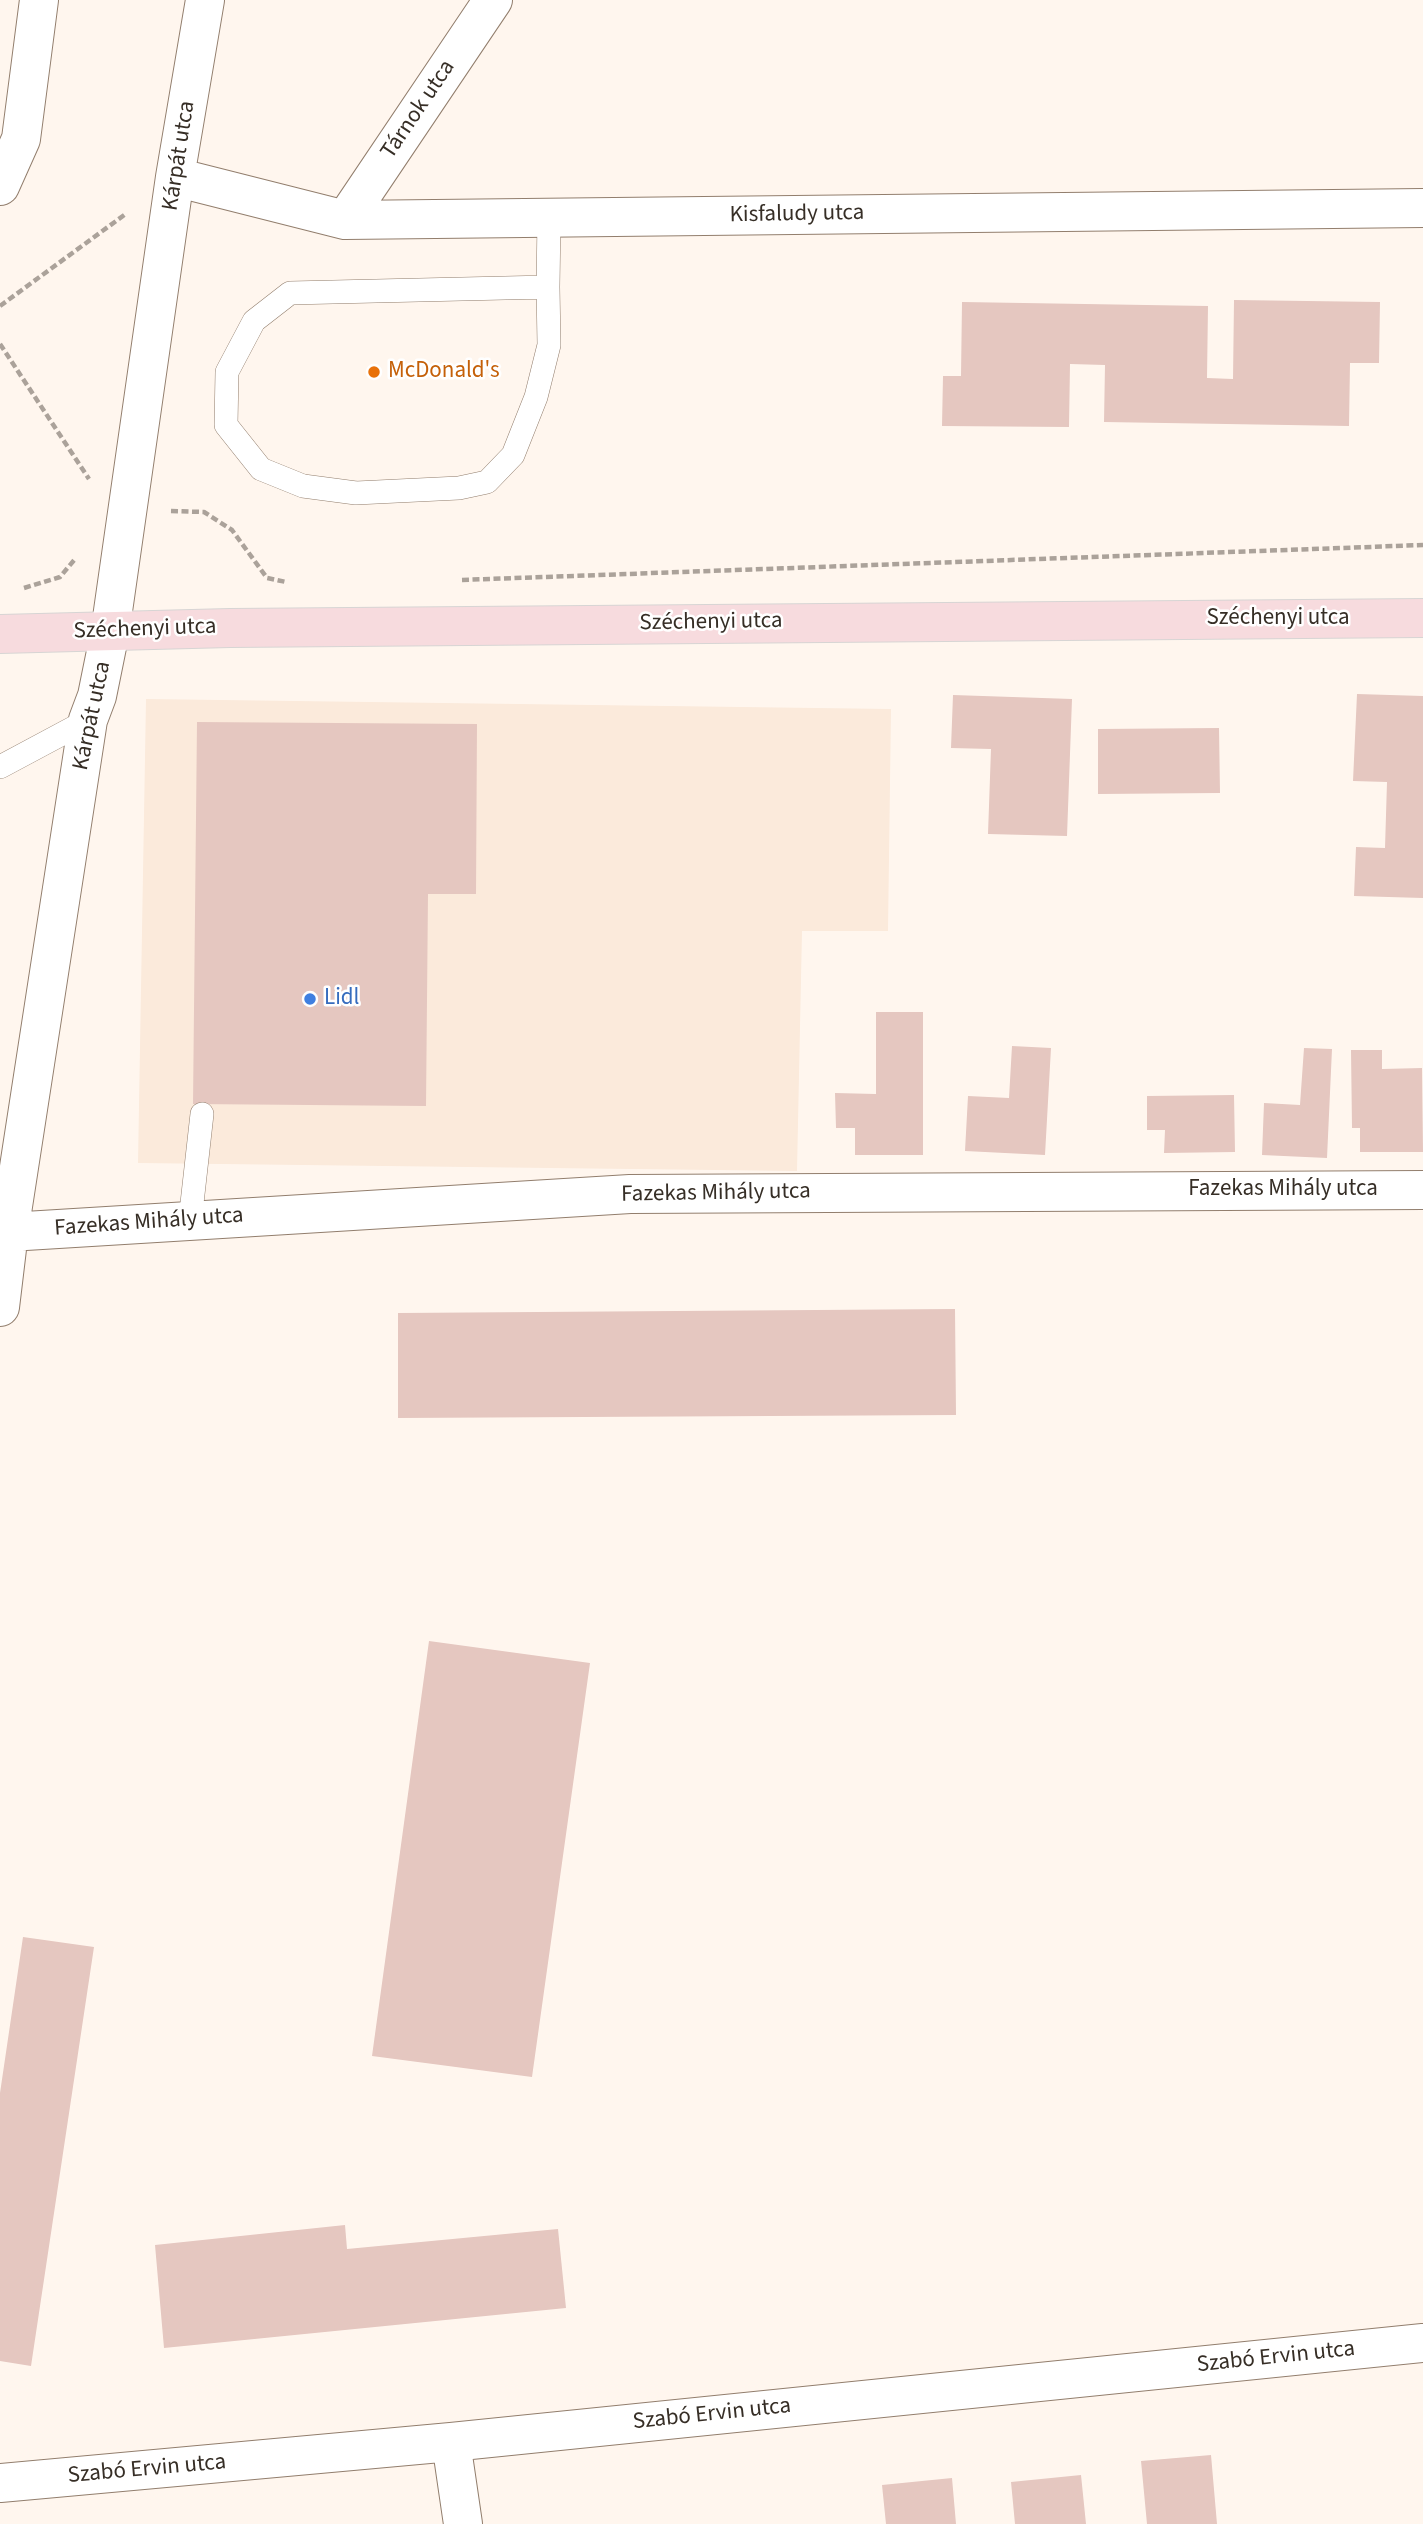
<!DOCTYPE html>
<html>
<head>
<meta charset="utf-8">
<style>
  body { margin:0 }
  canvas { display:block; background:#fff6ee }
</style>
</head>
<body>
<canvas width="1423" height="2524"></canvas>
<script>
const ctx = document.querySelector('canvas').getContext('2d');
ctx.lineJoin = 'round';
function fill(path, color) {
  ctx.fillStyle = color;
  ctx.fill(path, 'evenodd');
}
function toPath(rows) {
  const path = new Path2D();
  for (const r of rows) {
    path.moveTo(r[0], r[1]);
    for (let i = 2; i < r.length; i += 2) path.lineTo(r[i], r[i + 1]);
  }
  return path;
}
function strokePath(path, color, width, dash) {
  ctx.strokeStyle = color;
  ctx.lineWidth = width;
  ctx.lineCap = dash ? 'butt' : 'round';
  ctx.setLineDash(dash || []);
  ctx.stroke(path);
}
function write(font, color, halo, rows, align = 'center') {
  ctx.font = font + ' "Source Sans 3",sans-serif';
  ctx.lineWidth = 5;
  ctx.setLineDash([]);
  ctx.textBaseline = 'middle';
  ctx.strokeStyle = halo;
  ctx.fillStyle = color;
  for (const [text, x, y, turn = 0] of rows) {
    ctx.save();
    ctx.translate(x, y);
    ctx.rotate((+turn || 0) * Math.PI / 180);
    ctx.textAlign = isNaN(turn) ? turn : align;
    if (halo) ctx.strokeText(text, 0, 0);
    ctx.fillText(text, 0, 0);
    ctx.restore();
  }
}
const built = toPath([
  [146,699,891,709,888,931,802,931,797,1171,138,1163]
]);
const building = toPath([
  [1234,300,1380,302,1379,363,1350,363,1349,426,1104,422,1105,365,1070,364,1069,427,942,426,943,376,961,376,962,302,1208,306,1207,378,1233,379],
  [1357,694,1423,696,1423,898,1354,896,1356,847,1385,848,1387,782,1353,781],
  [953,695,1072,699,1067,836,988,834,991,749,951,748],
  [197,722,477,724,476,894,428,894,426,1106,193,1104],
  [1219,728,1220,793,1098,794,1098,729],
  [876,1012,923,1012,923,1155,855,1155,855,1128,836,1128,835,1093,876,1094],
  [1012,1046,1051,1048,1045,1155,965,1151,968,1096,1009,1098],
  [1304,1048,1332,1049,1327,1158,1262,1155,1264,1103,1300,1105],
  [1351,1050,1382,1050,1382,1069,1422,1068,1423,1152,1360,1152,1360,1128,1352,1128],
  [1234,1095,1235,1152,1164,1153,1165,1130,1147,1130,1147,1096],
  [955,1309,956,1415,398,1418,398,1313],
  [429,1641,590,1663,532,2077,372,2056],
  [23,1937,94,1947,31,2366,0,2361,0,2093],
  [345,2225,347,2249,558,2229,566,2308,164,2348,155,2245],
  [1211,2455,1217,2524,1147,2524,1141,2461],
  [1081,2475,1086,2524,1015,2524,1011,2482],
  [952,2478,956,2524,886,2524,882,2485]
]);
const path = toPath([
  [0,306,127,213],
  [0,344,89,479],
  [171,511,204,512,232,530,267,578,286,582],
  [462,580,1423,545],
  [24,588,60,577,75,559]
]);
const service = toPath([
  [548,287,549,345,536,397,513,455,487,482,459,488,356,493,303,486,261,469,226,425,227,372,254,321,290,293,548,287,549,218],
  [0,767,88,720],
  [190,1221,202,1114]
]);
const minor = toPath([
  [175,177,345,220,1423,208],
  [0,186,21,139,39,0],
  [345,220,493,0],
  [0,1230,9,1232,630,1194,1423,1190],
  [0,1307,9,1232,88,720,97,696,110,632,175,177,205,0],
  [451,2442,463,2524],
  [0,2483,451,2442,1423,2343]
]);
const primary = toPath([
  [0,634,230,628,1423,618]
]);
const markers = [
  [374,372,7,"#e8710a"],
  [310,999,7,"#3f7fe0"]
];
const streetNames = [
  ["Tárnok utca",419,110,-56],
  ["Kárpát utca",180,156,-81],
  ["Kisfaludy utca",797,215,-1],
  ["Széchenyi utca",1278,619],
  ["Széchenyi utca",711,623,-1],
  ["Széchenyi utca",145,630,-2],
  ["Kárpát utca",93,716,-78],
  ["Fazekas Mihály utca",1283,1190],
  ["Fazekas Mihály utca",716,1194,-1],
  ["Fazekas Mihály utca",149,1223,-4],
  ["Szabó Ervin utca",1276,2358,-6],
  ["Szabó Ervin utca",712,2415,-6],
  ["Szabó Ervin utca",147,2470,-5]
];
const foodNames = [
  ["McDonald's",388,372]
];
const shopNames = [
  ["Lidl",324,999]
];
fill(built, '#fbeadb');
fill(building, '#e5c7c0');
strokePath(service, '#927e6d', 24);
strokePath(minor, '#927e6d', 40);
strokePath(primary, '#d7d5d4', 40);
strokePath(path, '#aba29a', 4.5, [7, 3.5]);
strokePath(service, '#fff', 23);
strokePath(minor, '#fff', 38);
strokePath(primary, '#f7dbde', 38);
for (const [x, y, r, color] of markers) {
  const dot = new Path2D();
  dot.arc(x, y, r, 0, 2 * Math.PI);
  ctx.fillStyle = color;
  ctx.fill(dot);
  strokePath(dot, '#fff', 2.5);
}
write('23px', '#362e26', '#fff', streetNames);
write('23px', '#c56008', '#fff', foodNames, 'left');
write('23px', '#366cbe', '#fff', shopNames, 'left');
</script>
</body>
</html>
